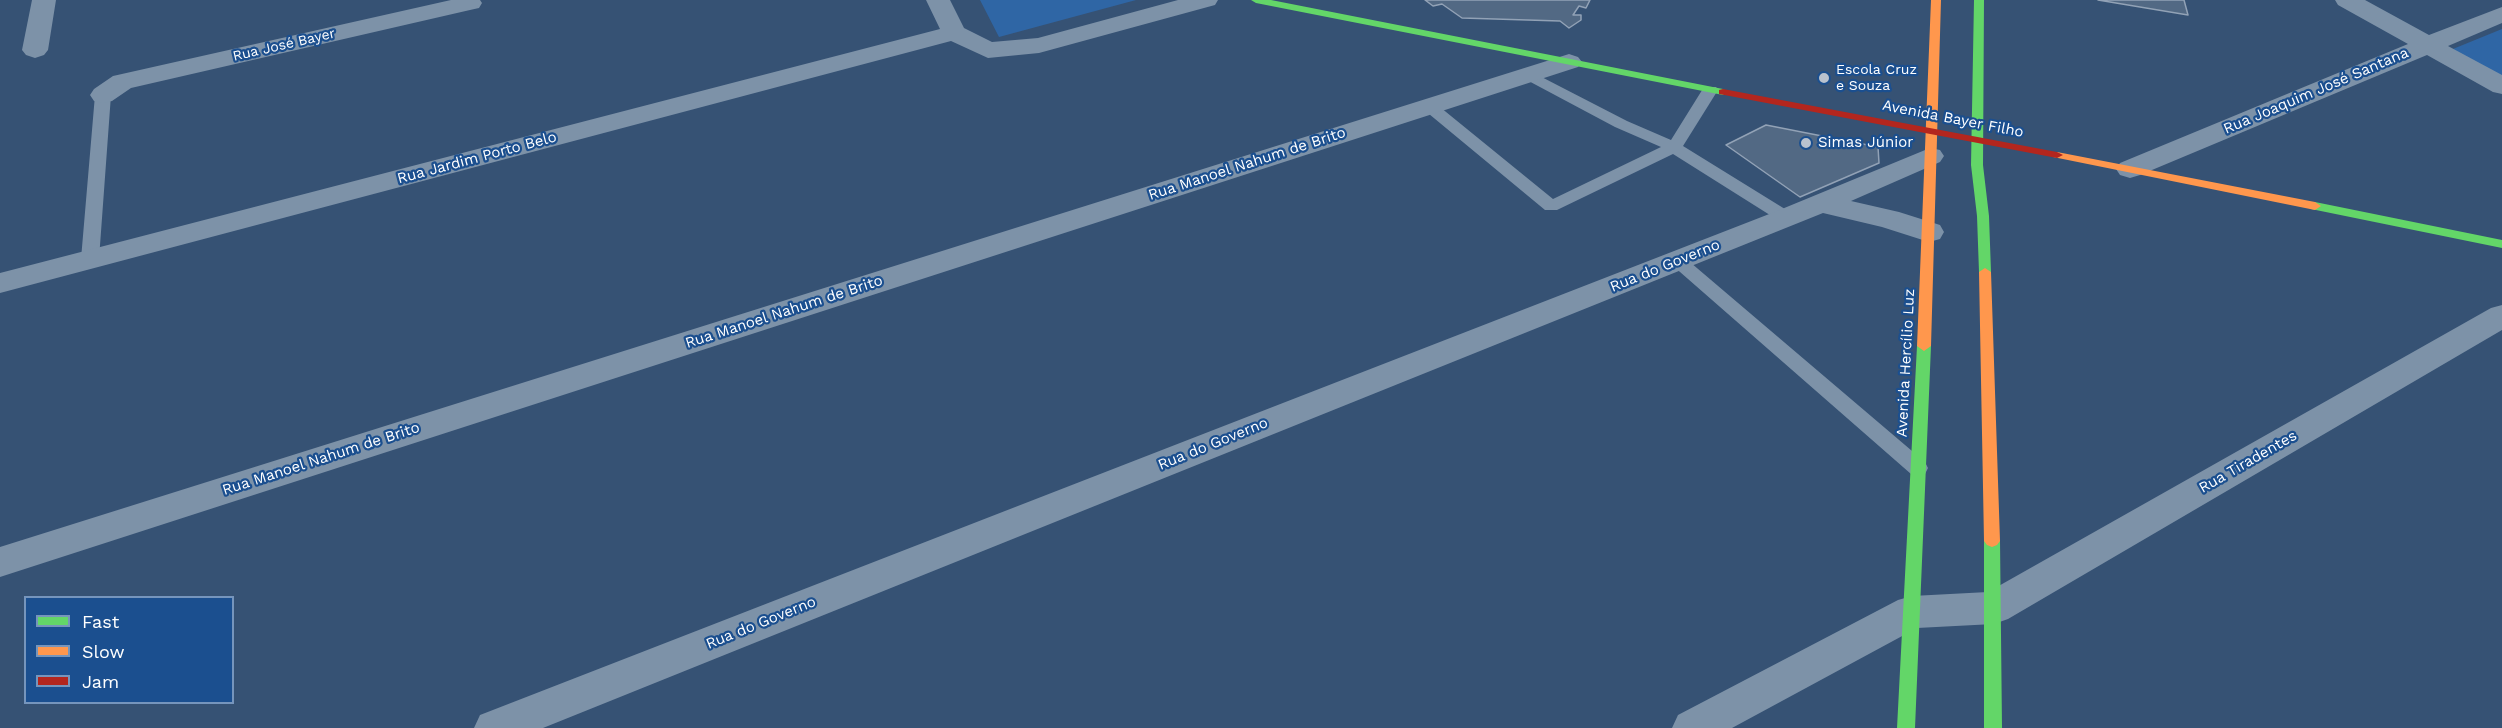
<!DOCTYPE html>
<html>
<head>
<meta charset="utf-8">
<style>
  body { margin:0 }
  #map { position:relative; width:2502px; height:728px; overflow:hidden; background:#365274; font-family:"Work Sans",sans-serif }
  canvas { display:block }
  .legend { position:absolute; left:24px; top:596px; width:210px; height:108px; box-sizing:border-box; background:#1b4f8f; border:2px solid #7695bc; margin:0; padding:8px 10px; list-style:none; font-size:18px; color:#fff }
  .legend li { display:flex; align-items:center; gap:12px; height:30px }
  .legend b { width:30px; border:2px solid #7695bc }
</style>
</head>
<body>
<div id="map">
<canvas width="2502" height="728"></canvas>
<ul class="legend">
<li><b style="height:8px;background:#63d668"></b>Fast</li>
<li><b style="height:8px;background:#ff974d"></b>Slow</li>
<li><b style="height:8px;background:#b3261e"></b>Jam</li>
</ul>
</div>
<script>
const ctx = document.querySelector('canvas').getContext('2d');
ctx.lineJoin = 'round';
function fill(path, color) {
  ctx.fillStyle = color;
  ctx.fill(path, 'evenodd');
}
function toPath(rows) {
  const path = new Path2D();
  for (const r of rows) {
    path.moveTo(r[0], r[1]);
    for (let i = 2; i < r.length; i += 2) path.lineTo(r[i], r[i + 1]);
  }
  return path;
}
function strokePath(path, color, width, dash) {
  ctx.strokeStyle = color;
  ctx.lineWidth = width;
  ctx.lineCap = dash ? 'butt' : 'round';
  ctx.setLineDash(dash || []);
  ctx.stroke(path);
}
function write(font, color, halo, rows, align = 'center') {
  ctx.font = font + ' "Work Sans",sans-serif';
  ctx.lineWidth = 4.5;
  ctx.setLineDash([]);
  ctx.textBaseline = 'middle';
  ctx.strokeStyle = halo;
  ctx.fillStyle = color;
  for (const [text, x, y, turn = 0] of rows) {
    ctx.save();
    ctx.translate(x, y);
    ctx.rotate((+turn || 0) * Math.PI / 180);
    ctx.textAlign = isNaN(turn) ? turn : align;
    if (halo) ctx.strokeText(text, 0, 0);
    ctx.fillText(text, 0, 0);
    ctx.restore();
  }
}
const green = toPath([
  [980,0,1136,0,999,37],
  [2502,29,2502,79,2448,51]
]);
const building = toPath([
  [1425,0,1590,0,1586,8,1579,6,1573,15,1581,15,1581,20,1569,28,1560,21,1462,18,1442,4,1433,6,1425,0],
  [2098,0,2184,0,2188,15,2098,0],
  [1766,125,1878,147,1879,163,1800,197,1726,145,1766,125]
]);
const lane = toPath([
  [1528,70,1627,121,1671,140,1704,87,1716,87,1718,90,1683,146,1793,214,1796,218,1793,222,1787,224,1781,222,1673,154,1557,210,1545,210,1423,109,1421,106,1423,103,1435,103,1553,199,1661,147,1615,127,1523,78,1520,75,1523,72,1528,70],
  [103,90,111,95,99,259,96,263,90,265,84,263,81,259,95,95,103,90],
  [1678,255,1684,257,1925,462,1928,468,1925,474,1918,476,1911,474,1672,265,1669,261,1672,257,1678,255]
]);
const street = toPath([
  [32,0,56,0,48,50,44,55,35,58,26,55,22,50,32,0],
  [451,0,480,0,482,3,479,8,470,10,131,88,112,101,103,103,94,101,90,95,94,89,113,76,451,0],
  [926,0,950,0,964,28,992,42,1038,38,1178,0,1218,0,1215,5,1039,53,988,58,951,41,0,293,0,273,940,29,926,0],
  [2335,0,2365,0,2429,35,2502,7,2502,23,2448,46,2502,75,2502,94,2493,92,2427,55,2140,175,2130,178,2120,175,2116,169,2120,163,2408,44,2338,5,2335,0],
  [1569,54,1578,57,1582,62,1578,67,0,577,0,547,1569,54],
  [1930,148,1940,150,1944,156,1940,162,1851,201,1899,212,1940,225,1944,232,1940,239,1929,242,1882,227,1823,213,543,728,474,728,480,715,1777,211,1930,148],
  [2502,305,2502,330,2008,619,1994,624,1917,628,1732,728,1672,728,1678,715,1898,600,1912,596,1988,592,2491,308,2502,305]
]);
const fast = toPath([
  [1251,0,1271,0,1723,89,1728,92,1723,95,1256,3,1251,0],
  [1974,0,1984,0,1983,165,1989,216,1991,272,1985,276,1979,272,1977,216,1971,165,1974,0],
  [2315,202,2502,240,2502,248,2311,209,2309,206,2311,203,2315,202],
  [1924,341,1931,346,1915,728,1897,728,1917,346,1924,341],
  [1992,535,1997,537,2000,541,2002,728,1984,728,1984,541,1987,537,1992,535]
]);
const slow = toPath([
  [1931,0,1941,0,1931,346,1924,351,1917,346,1931,0],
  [2057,152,2315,202,2321,206,2315,210,2053,157,2051,155,2057,152],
  [1985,268,1991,272,2000,541,1997,545,1992,547,1987,545,1984,541,1979,272,1985,268]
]);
const jam = toPath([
  [1723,89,2057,152,2063,155,2057,158,1719,94,1719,90,1723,89]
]);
const markers = [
  [1824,78,6,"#b9c2ce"],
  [1806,143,6,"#b9c2ce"]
];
const farStreetnames = [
  ["Rua José Bayer",284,45,-13]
];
const farPoinames = [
  ["Escola Cruz",1836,70],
  ["e Souza",1836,86]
];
const streetNames = [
  ["Rua Joaquim José Santana",2316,91,-23],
  ["Avenida Bayer Filho",1953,119,11],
  ["Rua Jardim Porto Belo",477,158,-15],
  ["Rua Manoel Nahum de Brito",1247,164,-18],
  ["Rua do Governo",1665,266,-22],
  ["Rua Manoel Nahum de Brito",784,312,-18],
  ["Avenida Hercílio Luz",1906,363,-87],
  ["Rua do Governo",1213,444,-22],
  ["Rua Manoel Nahum de Brito",321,459,-18],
  ["Rua Tiradentes",2248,462,-30],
  ["Rua do Governo",761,623,-22]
];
const poiNames = [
  ["Simas Júnior",1818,143]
];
fill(green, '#2f66a5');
fill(building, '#526984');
strokePath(building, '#92a2b6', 1.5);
fill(lane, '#7d92a8');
fill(street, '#7d92a8');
fill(fast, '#63d668');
fill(slow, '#ff974d');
fill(jam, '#b3261e');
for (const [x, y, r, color] of markers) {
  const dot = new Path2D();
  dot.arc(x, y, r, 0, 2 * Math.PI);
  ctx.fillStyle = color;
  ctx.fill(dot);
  strokePath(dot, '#1b4f8f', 2);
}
write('14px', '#fff', '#1b4f8f', farStreetnames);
write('14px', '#fff', '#1b4f8f', farPoinames, 'left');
write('15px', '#fff', '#1b4f8f', streetNames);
write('15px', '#fff', '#1b4f8f', poiNames, 'left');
</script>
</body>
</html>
